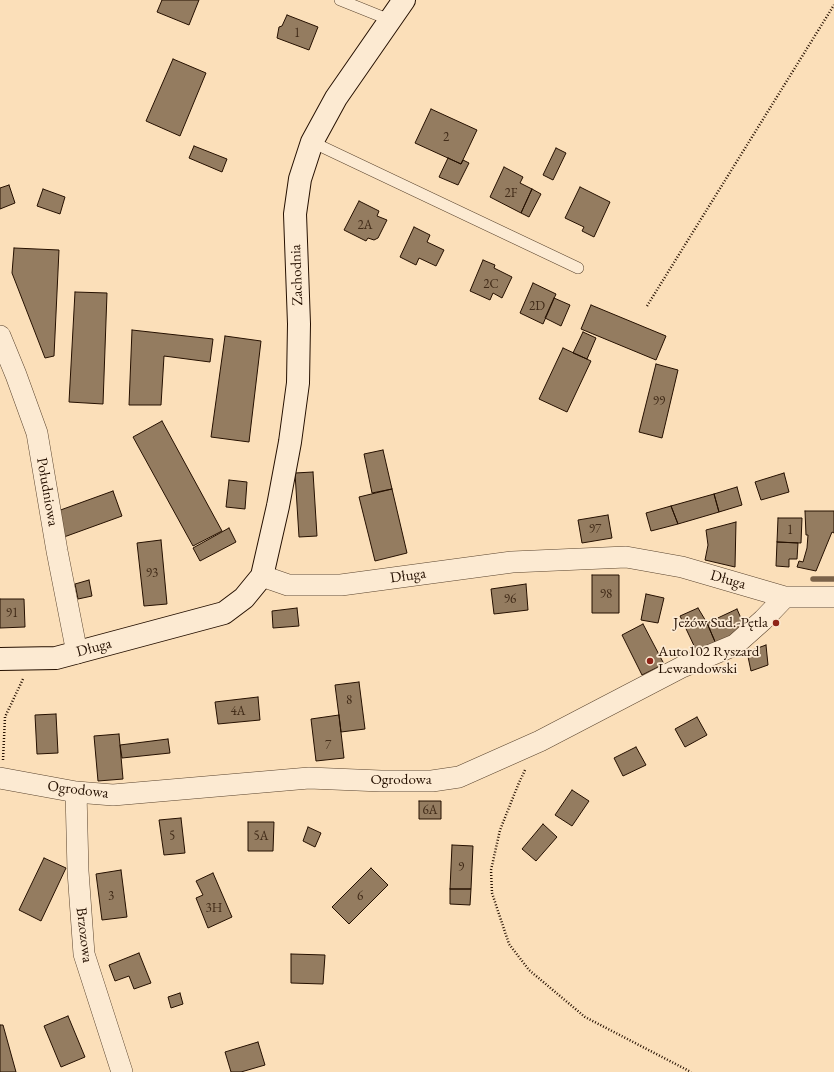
<!DOCTYPE html>
<html>
<head>
<meta charset="utf-8">
<style>
  body { margin:0 }
  canvas { display:block; background:#fbdfb9 }
</style>
</head>
<body>
<canvas width="834" height="1072"></canvas>
<script>
const ctx = document.querySelector('canvas').getContext('2d');
ctx.lineJoin = 'round';
function toPath(rows) {
  const path = new Path2D();
  for (const r of rows) {
    path.moveTo(r[0], r[1]);
    for (let i = 2; i < r.length; i += 2) path.lineTo(r[i], r[i + 1]);
  }
  return path;
}
function strokePath(path, color, width, dash) {
  ctx.strokeStyle = color;
  ctx.lineWidth = width;
  ctx.lineCap = dash ? 'butt' : 'round';
  ctx.setLineDash(dash || []);
  ctx.stroke(path);
}
function fill(path, color) {
  ctx.fillStyle = color;
  ctx.fill(path, 'evenodd');
}
function write(font, color, halo, rows, align = 'center') {
  ctx.font = font + ' "EB Garamond",serif';
  ctx.lineWidth = 3.5;
  ctx.setLineDash([]);
  ctx.textBaseline = 'middle';
  ctx.strokeStyle = halo;
  ctx.fillStyle = color;
  for (const [text, x, y, turn = 0] of rows) {
    ctx.save();
    ctx.translate(x, y);
    ctx.rotate((+turn || 0) * Math.PI / 180);
    ctx.textAlign = isNaN(turn) ? turn : align;
    if (halo) ctx.strokeText(text, 0, 0);
    ctx.fillText(text, 0, 0);
    ctx.restore();
  }
}
const stream = toPath([
  [813,579,834,579]
]);
const building = toPath([
  [162,0,199,0,189,25,157,12,162,0],
  [287,15,318,27,309,50,277,38,279,27,282,26,287,15],
  [173,59,206,73,180,136,146,121,173,59],
  [431,109,477,130,461,164,415,143,431,109],
  [194,146,227,159,222,172,189,158,194,146],
  [556,148,566,153,553,180,543,175,556,148],
  [448,158,461,164,463,160,469,163,458,185,439,177,448,158],
  [504,167,523,177,520,183,532,189,521,213,490,197,504,167],
  [9,185,15,203,0,209,0,188,9,185],
  [580,187,610,202,594,237,582,231,584,227,565,218,580,187],
  [43,189,65,197,60,214,37,206,43,189],
  [532,189,541,194,529,217,521,213,532,189],
  [359,201,379,211,377,216,387,220,378,238,374,240,368,238,366,241,344,230,359,201],
  [414,227,430,235,427,242,444,250,436,266,419,258,416,265,400,257,414,227],
  [14,248,59,250,54,356,45,358,12,273,14,248],
  [483,260,495,265,494,268,512,277,502,298,493,293,490,300,470,291,483,260],
  [533,283,556,294,543,324,520,313,533,283],
  [75,292,107,293,103,404,69,402,75,292],
  [554,298,570,305,561,326,545,318,554,298],
  [591,305,666,336,656,360,581,329,591,305],
  [132,330,213,339,210,362,164,356,161,405,129,405,132,330],
  [583,332,596,338,587,359,573,353,583,332],
  [225,336,261,341,249,442,211,437,225,336],
  [563,348,591,361,567,412,539,399,563,348],
  [656,364,678,370,662,438,639,432,656,364],
  [162,421,222,531,193,546,133,437,162,421],
  [383,450,392,489,372,493,364,454,383,450],
  [313,472,317,536,299,537,295,473,313,472],
  [784,473,789,492,761,500,755,482,784,473],
  [229,480,247,482,245,509,226,507,229,480],
  [737,487,742,505,719,512,714,494,737,487],
  [392,489,407,553,375,561,359,497,392,489],
  [113,491,122,516,64,537,55,512,113,491],
  [714,494,719,512,678,524,671,506,714,494],
  [671,506,678,524,651,531,646,513,671,506],
  [805,511,834,511,834,533,832,532,816,571,797,567,799,561,803,562,807,548,808,535,806,535,805,511],
  [608,515,612,538,582,543,578,520,608,515],
  [778,518,802,518,801,543,777,542,778,518],
  [736,522,735,567,705,560,708,545,706,530,736,522],
  [229,528,236,542,200,561,193,548,229,528],
  [161,540,167,604,144,606,137,543,161,540],
  [777,542,798,543,797,559,789,559,789,567,776,566,777,542],
  [592,575,619,575,619,613,592,613,592,575],
  [89,580,92,596,78,599,75,584,89,580],
  [526,584,528,610,494,614,491,589,526,584],
  [646,594,664,598,658,623,641,620,646,594],
  [0,599,24,599,25,627,0,628,0,599],
  [297,608,299,626,273,628,272,611,297,608],
  [698,608,707,623,716,644,697,652,680,616,698,608],
  [737,609,746,630,716,644,707,623,737,609],
  [643,624,664,664,642,675,622,635,643,624],
  [766,645,768,665,751,671,747,652,766,645],
  [359,682,365,729,341,732,335,685,359,682],
  [258,697,260,720,218,724,215,702,258,697],
  [56,714,58,753,37,754,35,715,56,714],
  [339,715,344,758,316,761,311,719,339,715],
  [697,717,707,735,685,747,675,729,697,717],
  [119,734,123,779,98,781,94,736,119,734],
  [168,739,170,753,122,758,120,745,168,739],
  [636,747,646,765,623,776,614,758,636,747],
  [572,790,589,801,572,826,555,815,572,790],
  [419,801,441,801,441,819,419,819,419,801],
  [181,818,185,853,164,855,159,820,181,818],
  [248,822,274,822,273,851,248,851,248,822],
  [543,824,557,837,536,861,522,849,543,824],
  [308,827,321,833,315,847,303,841,308,827],
  [452,845,473,846,471,889,450,889,452,845],
  [44,858,66,868,41,921,19,910,44,858],
  [371,868,388,885,349,924,332,907,371,868],
  [121,870,127,917,102,920,96,874,121,870],
  [213,873,232,917,208,928,196,898,203,895,196,881,213,873],
  [450,889,471,889,470,905,450,904,450,889],
  [139,953,151,983,134,989,129,976,115,981,109,965,139,953],
  [291,954,325,955,323,984,291,983,291,954],
  [180,993,183,1004,171,1008,168,997,180,993],
  [68,1016,85,1057,61,1067,44,1026,68,1016],
  [0,1025,3,1025,16,1072,0,1072,0,1025],
  [258,1042,265,1065,241,1072,231,1072,225,1052,258,1042]
]);
const path = toPath([
  [647,306,834,5],
  [3,760,5,717,23,679],
  [525,770,518,785,500,830,491,870,492,893,509,944,529,970,585,1017,691,1072]
]);
const lane = toPath([
  [340,0,390,20],
  [312,142,578,268]
]);
const street = toPath([
  [0,336,16,375,37,433,57,551,77,653],
  [262,576,288,585,341,585,512,562,626,557,682,567,785,597,834,597],
  [0,778,76,792,113,795,309,778,381,781,432,781,459,777,540,741,682,667,735,645,763,620,785,597],
  [76,792,78,871,84,954,122,1072]
]);
const secondary = toPath([
  [0,659,56,658,224,613,244,598,262,576,278,506,290,442,298,383,299,324,295,214,300,179,312,142,336,98,404,0]
]);
const markers = [
  [776,623,4,"#8f2418"],
  [650,661,4,"#8f2418"]
];
const numberNames = [
  ["1",297,33],
  ["2",446,137],
  ["2F",511,193],
  ["2A",365,225],
  ["2C",491,284],
  ["2D",537,306],
  ["99",659,401],
  ["97",595,529],
  ["1",790,530],
  ["93",152,573],
  ["98",606,594],
  ["96",510,599],
  ["91",12,613],
  ["8",349,700],
  ["4A",238,711],
  ["7",328,745],
  ["6A",430,810],
  ["5",172,836],
  ["5A",261,836],
  ["9",461,867],
  ["3",111,896],
  ["6",360,896],
  ["3H",214,908]
];
const streetNames = [
  ["Zachodnia",297,275,-92],
  ["Południowa",47,492,80],
  ["Długa",408,576,-8],
  ["Długa",728,580,16],
  ["Długa",94,648,-15],
  ["Ogrodowa",401,780],
  ["Ogrodowa",78,790,7],
  ["Brzozowa",84,935,83]
];
const poiNames = [
  ["Jeżów Sud.-Pętla",768,623],
  ["Auto102 Ryszard",658,652,"left"],
  ["Lewandowski",658,669,"left"]
];
strokePath(stream, '#7a6249', 5.5);
fill(building, '#947c60');
strokePath(building, '#251000', 1);
strokePath(lane, '#5a442e', 12);
strokePath(street, '#5a442e', 22);
strokePath(secondary, '#251000', 24);
strokePath(path, '#251000', 2.5, [1, 2]);
strokePath(lane, '#fcead2', 11);
strokePath(street, '#fcead2', 21);
strokePath(secondary, '#fcead2', 22);
for (const [x, y, r, color] of markers) {
  const dot = new Path2D();
  dot.arc(x, y, r, 0, 2 * Math.PI);
  ctx.fillStyle = color;
  ctx.fill(dot);
  strokePath(dot, '#fcead2', 1.5);
}
write('13px', '#412b18', null, numberNames);
write('15px', '#251000', '#fcead2', streetNames);
write('15px', '#251000', '#fcead2', poiNames, 'right');
</script>
</body>
</html>
